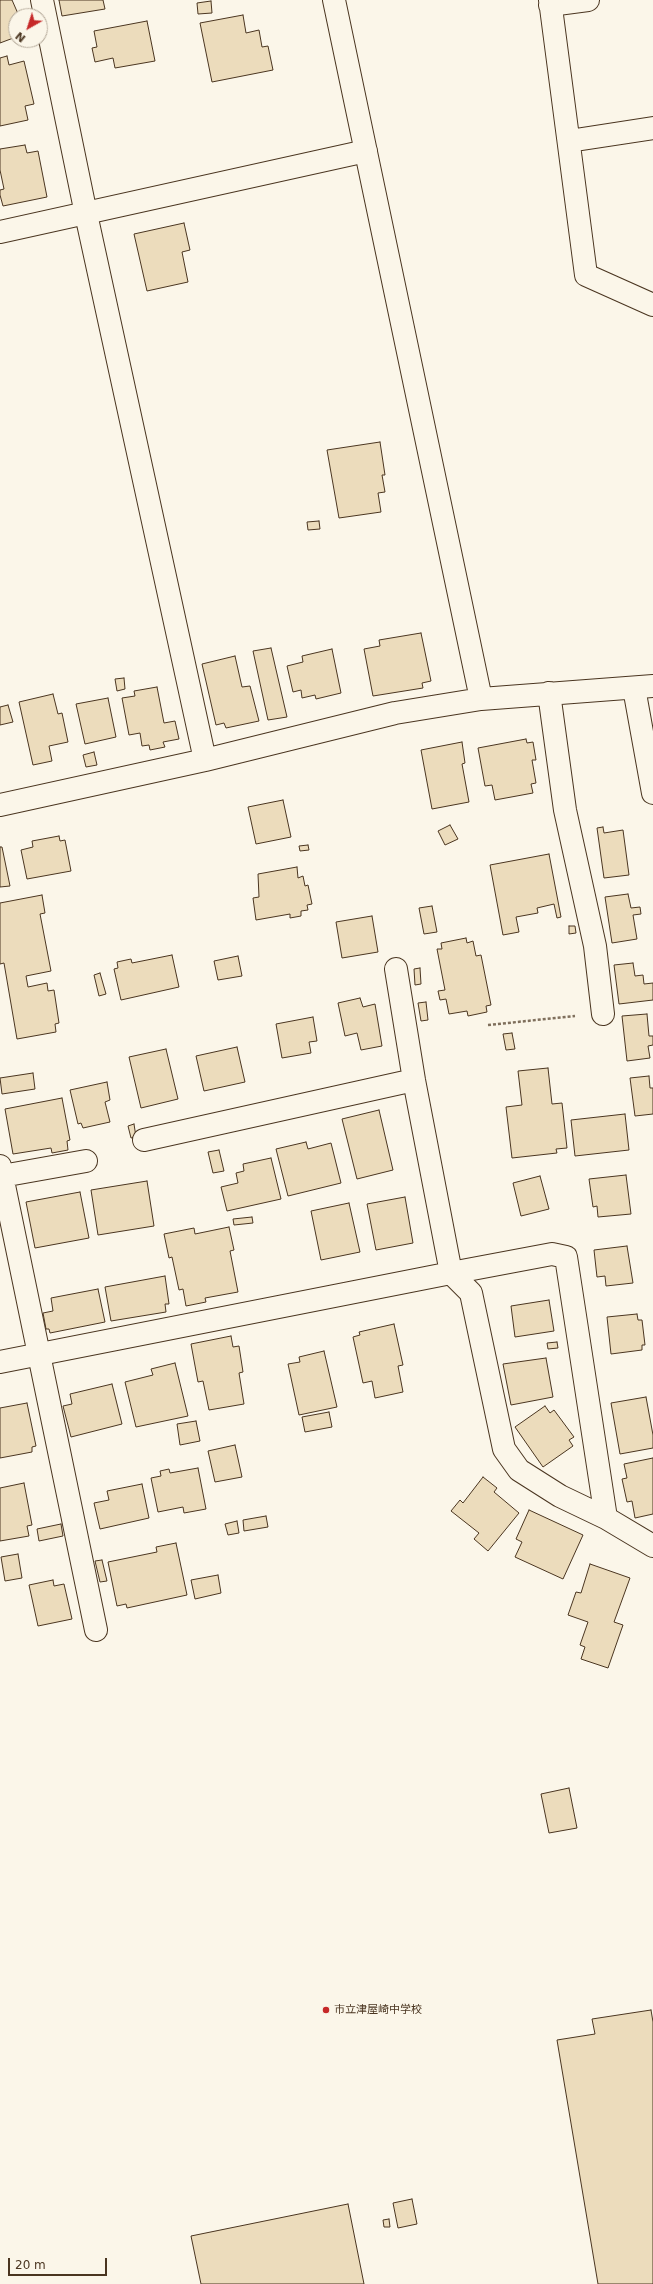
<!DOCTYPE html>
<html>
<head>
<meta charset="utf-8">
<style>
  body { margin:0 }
  #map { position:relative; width:653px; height:2284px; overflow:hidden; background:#fbf6e9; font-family:"DejaVu Sans",sans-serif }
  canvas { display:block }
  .north { position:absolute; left:8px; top:8px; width:40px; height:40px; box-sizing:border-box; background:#fbf6e9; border:1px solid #b4a999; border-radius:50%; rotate:219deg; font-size:11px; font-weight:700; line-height:16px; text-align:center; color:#4a3520 }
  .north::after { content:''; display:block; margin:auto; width:14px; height:18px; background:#c62828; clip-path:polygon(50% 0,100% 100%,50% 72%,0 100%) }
  .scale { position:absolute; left:8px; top:2258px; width:99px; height:18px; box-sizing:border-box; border:2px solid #4a3520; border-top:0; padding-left:5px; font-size:12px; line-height:14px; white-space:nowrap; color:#4a3520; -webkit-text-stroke:3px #fbf6e9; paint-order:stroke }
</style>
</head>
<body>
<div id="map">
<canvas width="653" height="2284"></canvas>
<div class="north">N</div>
<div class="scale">20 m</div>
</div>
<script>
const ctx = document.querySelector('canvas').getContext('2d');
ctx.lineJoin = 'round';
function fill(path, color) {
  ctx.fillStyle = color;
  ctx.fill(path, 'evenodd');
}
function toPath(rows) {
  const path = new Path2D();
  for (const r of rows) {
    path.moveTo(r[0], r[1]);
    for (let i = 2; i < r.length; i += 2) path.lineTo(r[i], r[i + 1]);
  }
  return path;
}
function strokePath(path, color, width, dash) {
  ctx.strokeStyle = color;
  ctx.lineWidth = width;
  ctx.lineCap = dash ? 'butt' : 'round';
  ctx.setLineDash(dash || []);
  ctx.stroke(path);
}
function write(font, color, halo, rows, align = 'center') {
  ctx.font = font + ' "DejaVu Sans","Noto Sans JP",sans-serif';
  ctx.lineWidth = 3;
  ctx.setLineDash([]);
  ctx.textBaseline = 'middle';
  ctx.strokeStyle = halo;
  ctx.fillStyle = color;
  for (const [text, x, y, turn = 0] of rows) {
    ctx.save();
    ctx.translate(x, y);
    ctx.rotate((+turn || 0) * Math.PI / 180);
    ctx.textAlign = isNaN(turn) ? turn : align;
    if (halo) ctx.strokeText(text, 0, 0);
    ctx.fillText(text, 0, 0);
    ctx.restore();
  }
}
const building = toPath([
  [0,0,12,0,19,16,16,16,15,20,16,37,0,43,0,0],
  [59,0,103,0,105,9,62,16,59,0],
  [211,1,212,13,198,14,197,3,211,1],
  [243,15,246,33,259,30,262,47,268,46,273,70,212,82,200,23,243,15],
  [147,21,155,61,115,68,113,58,95,62,92,48,97,47,94,31,147,21],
  [7,56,9,65,24,61,34,104,25,106,28,120,0,126,0,58,7,56],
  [25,145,27,153,38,151,47,197,3,206,0,195,0,190,4,189,0,170,0,149,25,145],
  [184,223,190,250,182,252,188,282,147,291,134,234,184,223],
  [380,442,385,475,382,475,385,492,378,493,381,512,339,518,327,450,380,442],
  [319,521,320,529,308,530,307,522,319,521],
  [421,633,431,681,422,683,423,688,373,696,364,649,380,646,379,640,421,633],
  [271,648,287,717,268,720,253,651,271,648],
  [332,649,341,693,316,699,315,695,302,698,301,690,293,692,287,666,303,662,302,656,332,649],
  [235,656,242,687,250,686,259,721,226,728,224,723,216,725,202,664,235,656],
  [124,678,125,689,117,691,115,679,124,678],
  [157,687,164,723,175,721,179,739,163,742,165,747,150,750,149,745,142,746,140,733,129,735,122,698,135,696,134,691,157,687],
  [53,694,58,714,62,713,68,742,49,746,52,761,33,765,19,702,53,694],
  [108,698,116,737,85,744,76,704,108,698],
  [8,705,13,722,0,725,0,707,8,705],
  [526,739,527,743,533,742,536,760,532,760,536,783,531,784,533,793,495,800,492,785,485,786,478,748,526,739],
  [462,742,465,763,462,764,469,802,432,809,421,750,462,742],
  [94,752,97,765,86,767,83,755,94,752],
  [283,800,291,837,256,844,248,807,283,800],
  [450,825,458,839,445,845,438,831,450,825],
  [603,827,604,833,623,830,629,875,604,878,597,828,603,827],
  [59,836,60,841,65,840,71,871,27,879,21,850,33,847,32,841,59,836],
  [308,845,309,850,300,851,299,846,308,845],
  [0,847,2,847,10,886,0,887,0,847],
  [549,854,561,917,557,918,554,904,537,908,538,913,516,917,519,932,503,935,490,865,549,854],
  [297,867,298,878,303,876,305,886,308,885,312,904,307,905,308,910,301,911,301,916,290,918,290,914,256,920,253,898,259,897,258,874,297,867],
  [628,894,631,908,640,907,641,914,633,915,637,939,612,943,605,897,628,894],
  [42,895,45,913,40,914,51,971,26,976,28,987,47,983,48,991,54,990,59,1023,55,1024,56,1032,17,1039,4,963,0,964,0,903,42,895],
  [432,906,437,932,424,934,419,908,432,906],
  [372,916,378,952,342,958,336,922,372,916],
  [569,926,575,926,576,933,569,934,569,926],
  [466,938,467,943,473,941,476,956,481,955,491,1005,486,1006,487,1012,468,1016,467,1011,449,1014,446,999,440,1000,438,991,445,990,437,949,442,949,441,943,466,938],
  [172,955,179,987,121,1000,114,969,118,968,117,962,131,959,132,963,172,955],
  [238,956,242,976,218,980,214,961,238,956],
  [633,963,635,976,643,975,644,984,653,983,653,1000,619,1004,614,965,633,963],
  [420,968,421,984,415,985,414,969,420,968],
  [100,973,106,994,99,996,94,975,100,973],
  [360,998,363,1007,375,1004,382,1046,361,1050,357,1033,345,1036,338,1003,360,998],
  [426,1002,428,1020,421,1021,418,1003,426,1002],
  [647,1014,649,1036,653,1036,653,1045,648,1046,650,1058,627,1061,622,1016,647,1014],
  [313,1017,317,1041,309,1042,311,1053,282,1058,276,1024,313,1017],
  [512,1033,515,1049,506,1050,503,1034,512,1033],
  [237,1047,245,1082,204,1091,196,1056,237,1047],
  [166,1049,178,1099,141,1108,129,1057,166,1049],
  [548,1068,552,1104,562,1103,567,1148,556,1149,557,1153,512,1158,506,1107,522,1105,518,1071,548,1068],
  [33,1073,35,1089,2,1094,0,1078,33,1073],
  [649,1076,650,1088,653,1088,653,1114,635,1116,630,1078,649,1076],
  [107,1082,110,1100,105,1102,110,1122,83,1128,81,1123,78,1124,70,1090,107,1082],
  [62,1098,70,1140,67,1141,68,1150,52,1153,51,1148,13,1154,5,1109,62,1098],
  [379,1110,393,1170,357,1179,342,1119,379,1110],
  [625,1114,629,1150,575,1156,571,1120,625,1114],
  [134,1124,136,1137,131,1138,128,1126,134,1124],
  [306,1142,308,1149,331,1143,341,1183,288,1196,276,1149,306,1142],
  [219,1150,224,1171,213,1173,208,1152,219,1150],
  [271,1158,281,1199,227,1211,221,1187,238,1183,236,1173,244,1171,243,1164,271,1158],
  [626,1175,631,1214,598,1217,597,1206,593,1207,589,1179,626,1175],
  [540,1176,549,1209,521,1216,513,1183,540,1176],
  [147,1181,154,1226,98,1235,91,1190,147,1181],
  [80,1192,89,1238,35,1248,26,1202,80,1192],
  [405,1197,413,1243,376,1250,367,1204,405,1197],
  [349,1203,360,1252,321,1260,311,1211,349,1203],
  [252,1217,253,1223,234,1225,233,1219,252,1217],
  [229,1227,234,1250,230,1251,238,1292,205,1298,206,1302,186,1306,183,1289,179,1290,172,1257,169,1258,164,1234,194,1228,195,1234,229,1227],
  [627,1246,633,1283,606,1286,605,1276,597,1277,594,1250,627,1246],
  [165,1276,169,1304,165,1304,166,1312,111,1321,105,1287,165,1276],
  [98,1289,105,1322,50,1333,49,1329,46,1329,43,1313,53,1311,51,1298,98,1289],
  [549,1300,554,1331,515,1337,511,1306,549,1300],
  [637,1314,638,1320,642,1320,645,1345,642,1345,642,1350,611,1354,607,1317,637,1314],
  [394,1324,403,1365,398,1366,403,1392,375,1398,372,1381,363,1383,353,1337,360,1335,359,1332,394,1324],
  [231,1336,233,1347,239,1346,243,1372,239,1373,244,1404,209,1410,203,1381,198,1382,191,1344,231,1336],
  [557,1342,558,1348,548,1349,547,1343,557,1342],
  [324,1351,337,1407,299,1415,288,1364,300,1362,299,1357,324,1351],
  [546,1358,553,1397,511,1405,503,1364,546,1358],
  [175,1363,188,1416,136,1427,125,1382,153,1375,151,1369,175,1363],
  [112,1384,122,1424,71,1437,63,1406,72,1404,70,1394,112,1384],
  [646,1397,653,1435,653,1448,620,1454,611,1403,646,1397],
  [27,1403,36,1446,32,1447,32,1452,0,1458,0,1408,27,1403],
  [545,1406,550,1413,554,1410,574,1437,569,1440,573,1446,543,1467,515,1427,545,1406],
  [329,1412,332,1427,305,1432,302,1417,329,1412],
  [196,1421,200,1441,180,1445,177,1424,196,1421],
  [235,1445,242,1477,215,1482,208,1451,235,1445],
  [653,1458,653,1514,635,1518,632,1501,627,1502,622,1479,627,1478,624,1464,653,1458],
  [198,1468,206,1509,184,1513,183,1507,158,1512,151,1478,161,1476,160,1471,169,1469,170,1473,198,1468],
  [483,1477,497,1488,494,1492,519,1513,488,1551,474,1539,479,1533,451,1511,460,1500,463,1503,483,1477],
  [24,1483,32,1525,27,1526,29,1536,0,1541,0,1488,24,1483],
  [142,1484,149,1518,100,1529,94,1503,109,1500,107,1491,142,1484],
  [529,1510,583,1535,563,1579,515,1557,522,1542,516,1539,529,1510],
  [266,1516,268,1527,244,1531,243,1520,266,1516],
  [237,1521,239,1533,228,1535,225,1524,237,1521],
  [61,1524,63,1536,39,1541,37,1529,61,1524],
  [176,1543,187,1595,127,1608,126,1604,117,1606,108,1562,157,1552,156,1547,176,1543],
  [18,1554,22,1578,5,1581,1,1557,18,1554],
  [102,1560,107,1581,100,1582,95,1561,102,1560],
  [590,1564,630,1578,614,1622,623,1625,608,1668,581,1659,585,1647,580,1645,588,1622,568,1615,576,1592,581,1593,590,1564],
  [218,1575,221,1593,195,1599,191,1580,218,1575],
  [53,1580,54,1586,64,1584,72,1619,38,1626,29,1585,53,1580],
  [569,1788,577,1828,549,1833,541,1794,569,1788],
  [651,2010,653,2022,653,2284,598,2284,557,2040,595,2034,592,2019,651,2010],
  [412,2199,417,2224,398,2228,393,2203,412,2199],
  [348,2204,364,2284,201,2284,191,2236,348,2204],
  [389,2219,390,2227,384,2227,383,2220,389,2219]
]);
const path = toPath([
  [488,1025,575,1016]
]);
const street = toPath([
  [42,0,86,214,205,760],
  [334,0,481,699],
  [550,0,586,275,653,305],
  [550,5,588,0],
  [569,141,653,128],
  [0,232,366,151],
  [634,688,653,793],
  [549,693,565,810,595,946,603,1014],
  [0,805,205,760,395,713,481,699,653,686],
  [396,969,414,1080,451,1273,471,1293,504,1449,519,1470,560,1496,606,1518,653,1546],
  [144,1140,414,1080],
  [0,1166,96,1630],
  [2,1176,86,1161],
  [0,1362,451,1273,552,1254,566,1257,606,1518]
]);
const markers = [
  [326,2010,4,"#c62828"]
];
const poiNames = [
  ["市立津屋崎中学校",334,2010]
];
fill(building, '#ecdcbc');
strokePath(building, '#4a3520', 1);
strokePath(street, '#4a3520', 24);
strokePath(path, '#7f6f5c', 2.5, [3, 2]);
strokePath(street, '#fbf6e9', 22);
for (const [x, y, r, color] of markers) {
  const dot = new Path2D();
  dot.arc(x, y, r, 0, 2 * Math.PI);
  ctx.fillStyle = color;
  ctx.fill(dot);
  strokePath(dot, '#fbf6e9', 1.5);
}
write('11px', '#4a3520', '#fbf6e9', poiNames, 'left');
</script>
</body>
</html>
